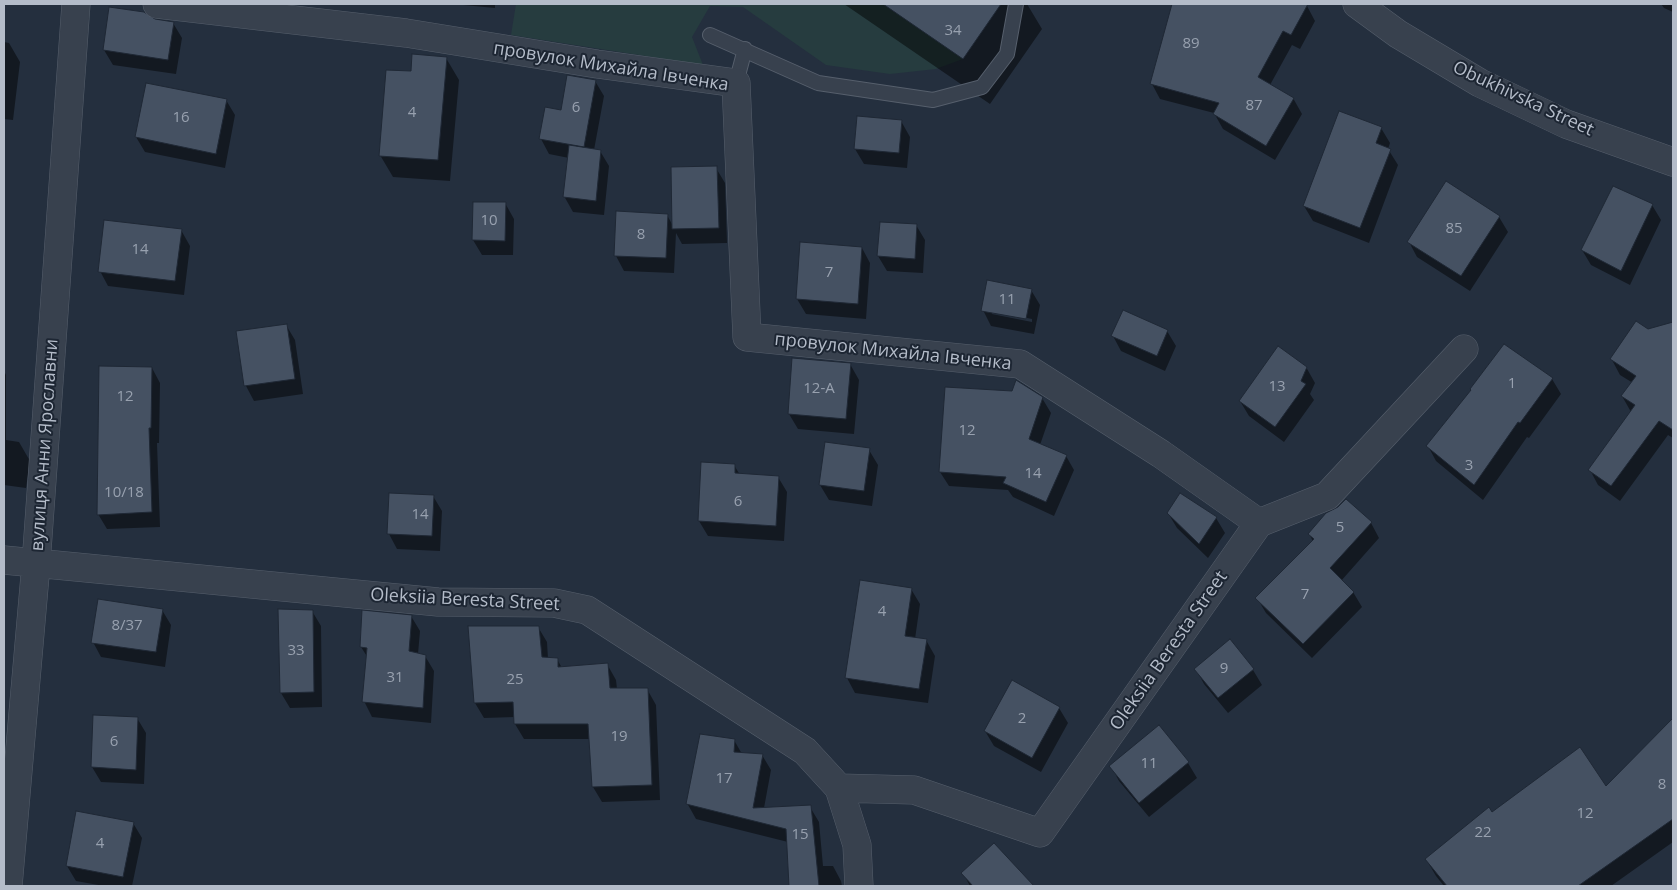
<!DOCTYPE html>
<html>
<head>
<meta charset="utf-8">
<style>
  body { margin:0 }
  #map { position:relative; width:1677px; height:890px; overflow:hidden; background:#242f3e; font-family:"Open Sans",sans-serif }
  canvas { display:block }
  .frame { position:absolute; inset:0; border:5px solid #b4bcc9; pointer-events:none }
</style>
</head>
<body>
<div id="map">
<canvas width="1677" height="890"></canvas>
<div class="frame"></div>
</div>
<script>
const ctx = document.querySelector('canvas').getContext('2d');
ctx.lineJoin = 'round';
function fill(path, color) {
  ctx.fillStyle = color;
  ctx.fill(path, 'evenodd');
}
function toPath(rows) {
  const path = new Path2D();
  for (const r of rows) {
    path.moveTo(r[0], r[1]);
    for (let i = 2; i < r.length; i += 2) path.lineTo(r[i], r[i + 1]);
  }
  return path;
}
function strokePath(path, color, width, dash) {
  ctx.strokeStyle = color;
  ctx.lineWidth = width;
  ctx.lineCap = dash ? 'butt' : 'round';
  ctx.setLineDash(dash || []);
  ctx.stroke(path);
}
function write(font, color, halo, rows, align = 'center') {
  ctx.font = font + ' "Open Sans",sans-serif';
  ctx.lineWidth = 4;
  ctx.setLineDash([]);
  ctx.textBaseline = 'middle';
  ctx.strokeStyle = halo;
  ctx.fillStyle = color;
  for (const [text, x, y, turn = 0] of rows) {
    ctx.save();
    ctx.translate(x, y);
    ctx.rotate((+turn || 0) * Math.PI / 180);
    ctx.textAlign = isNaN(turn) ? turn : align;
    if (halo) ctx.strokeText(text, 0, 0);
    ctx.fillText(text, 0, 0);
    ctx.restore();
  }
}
const green = toPath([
  [516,4,883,4,963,59,936,69,890,74,826,65,743,7,710,6,692,37,703,65,511,35]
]);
const shadow = toPath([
  [453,4,495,4,495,8],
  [844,4,1027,4,1042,29,990,104],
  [1174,4,1245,4,1264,9,1267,4,1302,4,1307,6,1315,21,1300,49,1292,45,1270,85,1293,98,1302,114,1275,160,1223,129,1214,113,1160,99,1152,84],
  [1661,4,1673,4,1673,12,1664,8],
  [154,21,173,23,182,38,176,74,113,65,104,50],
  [4,42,9,43,20,62,13,120,4,119],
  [446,58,459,80,450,181,393,177,380,155,412,73],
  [595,81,604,96,594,150,600,151,609,166,604,215,573,212,564,196,569,158,549,154,541,139,562,111],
  [226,100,235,115,225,168,145,152,136,137],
  [901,121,910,137,907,168,864,164,855,149],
  [1381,128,1390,143,1388,149,1398,165,1369,243,1313,221,1304,206],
  [716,168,725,183,727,243,682,244,676,233,674,273,624,271,616,256,667,215,673,226],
  [1613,188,1652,205,1661,220,1630,285,1591,265,1582,250],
  [505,203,514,219,513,255,482,255,473,240],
  [1499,217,1508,232,1470,291,1417,257,1409,242],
  [916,225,925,240,923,273,887,271,878,256],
  [181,230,190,246,184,295,108,286,100,271],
  [862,248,870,263,866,319,806,314,797,299],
  [1031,290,1040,305,1034,334,991,326,983,310],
  [992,311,1032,319,1032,322,992,314],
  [1673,323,1673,438,1668,435,1620,501,1598,485,1590,470,1631,412,1622,396,1633,383,1620,375,1612,360,1648,330],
  [286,325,295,340,303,394,254,401,246,386],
  [1167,331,1176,346,1165,371,1121,351,1113,336],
  [850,364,859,380,854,434,798,429,789,414],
  [1306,367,1315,383,1310,394,1314,400,1284,442,1249,416,1240,401],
  [152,368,160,383,159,443,157,443,160,527,107,529,98,514],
  [4,371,6,375,6,440,19,442,30,461,26,488,4,485],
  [1552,379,1561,394,1529,438,1527,437,1483,500,1436,461,1428,446],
  [1042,398,1051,413,1040,445,1066,456,1074,470,1054,516,1013,497,1008,490,949,486,940,472],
  [869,450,878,465,872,506,829,500,820,485],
  [734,465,740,475,778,477,787,492,784,541,708,536,699,521],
  [433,496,442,511,440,551,397,549,389,534],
  [1168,513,1216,518,1225,533,1208,558,1177,528],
  [1371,523,1379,538,1341,581,1353,592,1362,607,1312,658,1266,613,1257,598,1313,541,1309,534],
  [911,589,920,604,915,639,926,640,935,656,928,703,855,693,847,678],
  [162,610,171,625,165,667,101,657,93,642],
  [312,611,321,626,322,707,290,708,281,693],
  [411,616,420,631,418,654,425,656,434,671,431,723,372,717,364,701,368,658,361,647],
  [538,627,547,642,548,659,557,659,562,668,607,664,616,680,617,689,647,689,656,705,660,800,602,802,593,787,590,739,524,739,515,724,515,717,484,718,475,703],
  [1196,669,1253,670,1262,685,1228,713,1204,684],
  [1059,708,1068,723,1041,772,994,746,985,731],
  [137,718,146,733,144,784,101,782,92,767],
  [1666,727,1673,733,1673,842,1611,886,1444,886,1436,876,1426,859,1492,813,1606,788],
  [734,740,742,754,762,755,771,770,764,808,810,807,819,822,823,866,833,866,841,881,842,886,791,886,788,842,696,819,687,803],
  [1188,763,1197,778,1149,817,1119,781,1111,766],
  [133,823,142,838,132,886,104,886,76,881,67,866],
  [994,844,1033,886,970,886,963,873]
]);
const building = toPath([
  [883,4,1001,4,963,59,883,4],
  [1172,4,1308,4,1291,35,1283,31,1258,77,1294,98,1266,146,1213,114,1219,103,1150,84,1172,4],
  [109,7,144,12,155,19,174,22,168,60,103,50,109,7],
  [412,54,447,57,438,160,379,156,386,70,411,71,412,54],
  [567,75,596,80,584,147,539,139,545,107,561,110,567,75],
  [146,83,227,99,216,154,135,137,146,83],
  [1339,111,1382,127,1376,143,1391,149,1360,228,1303,206,1339,111],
  [857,116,902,120,899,153,854,149,857,116],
  [569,145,601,150,596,201,563,197,569,145],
  [717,166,719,228,672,229,671,167,717,166],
  [1446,181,1500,216,1461,276,1407,242,1446,181],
  [1613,186,1653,204,1621,271,1581,250,1613,186],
  [473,202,506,202,505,241,472,240,473,202],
  [616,211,668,214,666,258,614,256,616,211],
  [104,220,182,229,175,281,98,272,104,220],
  [880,222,917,224,915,259,877,256,880,222],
  [800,242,862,247,858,304,796,299,800,242],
  [987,280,1032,289,1026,319,981,311,987,280],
  [1123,310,1168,330,1157,356,1111,336,1123,310],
  [1636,321,1648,329,1673,322,1673,430,1659,421,1611,486,1588,470,1635,405,1621,396,1636,376,1610,359,1636,321],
  [287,324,295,379,244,386,236,331,287,324],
  [1504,344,1553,378,1520,423,1518,422,1474,485,1426,446,1471,390,1470,389,1504,344],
  [1278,346,1307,367,1301,381,1306,384,1275,427,1239,401,1278,346],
  [792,358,851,363,846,419,788,414,792,358],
  [99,366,152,367,151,428,149,428,152,512,97,515,99,366],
  [1016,380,1043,397,1029,439,1067,455,1046,502,1003,483,1006,477,939,472,945,387,1012,391,1016,380],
  [825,442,870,448,864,491,819,485,825,442],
  [701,462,735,464,735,473,779,476,776,526,698,521,701,462],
  [389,493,434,495,432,536,387,534,389,493],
  [1180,493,1217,517,1199,544,1167,513,1180,493],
  [1346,499,1372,522,1330,568,1354,592,1303,644,1255,598,1314,539,1308,534,1326,513,1338,507,1346,499],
  [860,580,912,588,905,636,927,639,919,689,845,678,860,580],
  [98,599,163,609,156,652,91,643,98,599],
  [278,609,313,610,314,692,280,693,278,609],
  [362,610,412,615,409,651,426,655,423,708,362,702,367,648,360,647,362,610],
  [468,626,539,626,542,657,558,658,558,667,608,663,610,688,648,688,652,785,592,787,588,724,514,724,513,702,474,703,468,626],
  [1230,639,1254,669,1218,698,1194,669,1230,639],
  [1012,680,1060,707,1032,758,984,731,1012,680],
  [93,715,138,717,136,770,91,767,93,715],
  [1673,718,1673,819,1578,886,1447,886,1425,859,1489,807,1492,812,1580,747,1606,786,1673,718],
  [1159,725,1189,762,1139,803,1109,766,1159,725],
  [700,734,735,739,734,752,763,754,753,808,811,805,819,886,789,886,786,829,686,804,700,734],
  [76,811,134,822,123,877,66,866,76,811],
  [994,843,1034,886,973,886,961,873,994,843]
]);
const lane = toPath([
  [710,35,818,83,933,100,982,87,1007,54,1016,4],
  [736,83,745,49]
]);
const street = toPath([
  [157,4,406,33,597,64,736,83,747,337,1020,364,1161,454,1259,523],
  [1357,4,1398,34,1480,83,1566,124,1673,162],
  [4,560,438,602,554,603,587,610,805,751,839,788,857,845,859,886],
  [839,788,914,790,1040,833,1259,523,1327,496,1464,349],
  [8,886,36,564,76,4]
]);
const numberNames = [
  ["34",953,31],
  ["89",1191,44],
  ["87",1254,106],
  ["6",576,108],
  ["4",412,113],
  ["16",181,118],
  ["10",489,221],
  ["85",1454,229],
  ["8",641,235],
  ["14",140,250],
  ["7",829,273],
  ["11",1007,300],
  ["1",1512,384],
  ["13",1277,387],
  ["12-А",819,389],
  ["12",125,397],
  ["12",967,431],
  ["3",1469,466],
  ["14",1033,474],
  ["10/18",124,493],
  ["6",738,502],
  ["14",420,515],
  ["5",1340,528],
  ["7",1305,595],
  ["4",882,612],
  ["8/37",127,626],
  ["33",296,651],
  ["9",1224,669],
  ["31",395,678],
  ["25",515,680],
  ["2",1022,719],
  ["19",619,737],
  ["6",114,742],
  ["11",1149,764],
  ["17",724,779],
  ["8",1662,785],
  ["12",1585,814],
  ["22",1483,833],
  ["15",800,835],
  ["4",100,844]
];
const streetNames = [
  ["провулок Михайла Івченка",611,67,9],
  ["Obukhivska Street",1523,99,25],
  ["провулок Михайла Івченка",893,352,6],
  ["вулиця Анни Ярославни",45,445,-86],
  ["Oleksiia Beresta Street",465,600,3],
  ["Oleksiia Beresta Street",1169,651,-55]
];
fill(green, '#263c3f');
fill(shadow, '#0007');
fill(building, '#455162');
strokePath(building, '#1f2835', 1);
strokePath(lane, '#565f6c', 16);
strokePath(street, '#565f6c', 29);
strokePath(lane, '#38414e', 14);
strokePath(street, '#38414e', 28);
write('15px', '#98a1af', null, numberNames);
write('18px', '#b4bcc9', '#1d2633', streetNames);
</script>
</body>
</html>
